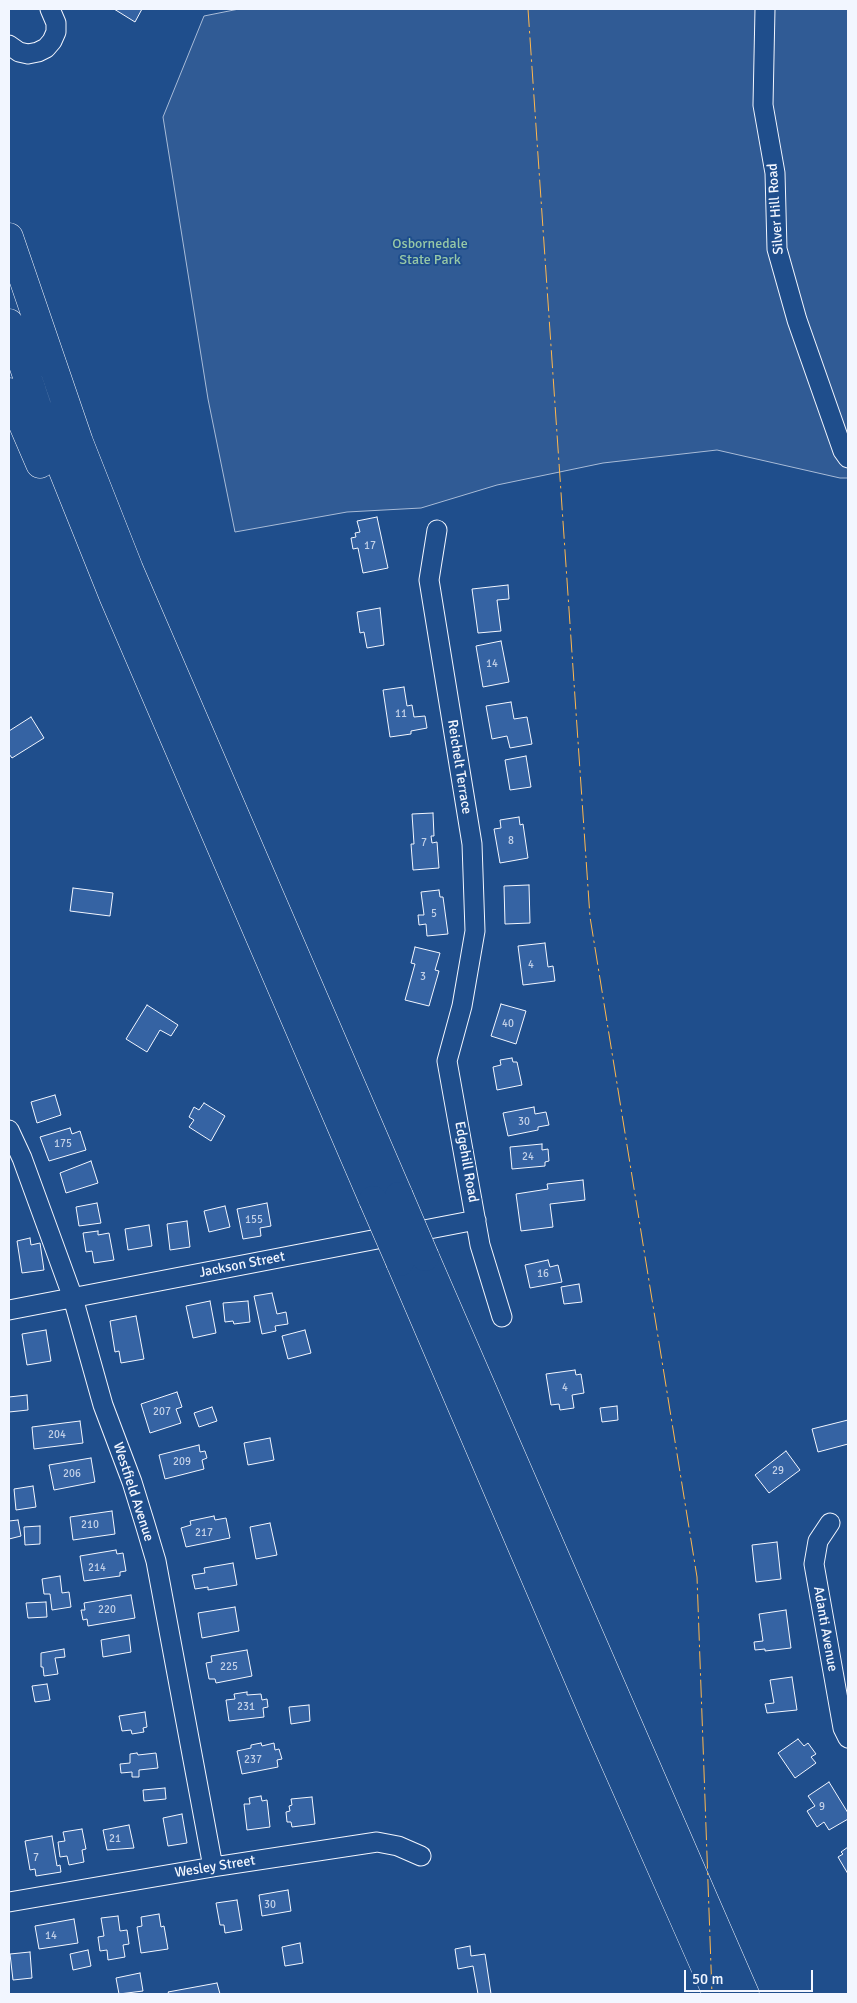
<!DOCTYPE html>
<html>
<head>
<meta charset="utf-8">
<style>
  body { margin:0 }
  #map { position:relative; width:857px; height:2003px; overflow:hidden; background:#1f4e8c; font-family:Signika,sans-serif }
  canvas { display:block }
  .frame { position:absolute; inset:0; border:10px solid #f2f6ff; pointer-events:none }
  .scale { position:absolute; left:684px; top:1970px; width:129px; height:22px; box-sizing:border-box; border:2px solid #f2f6ff; border-top:0; padding-left:6px; font-size:15px; line-height:18px; white-space:nowrap; color:#f2f6ff; -webkit-text-stroke:4px #1f4e8c; paint-order:stroke }
</style>
</head>
<body>
<div id="map">
<canvas width="857" height="2003"></canvas>
<div class="frame"></div>
<div class="scale">50 m</div>
</div>
<script>
const ctx = document.querySelector('canvas').getContext('2d');
ctx.lineJoin = 'round';
function fill(path, color) {
  ctx.fillStyle = color;
  ctx.fill(path, 'evenodd');
}
function toPath(rows) {
  const path = new Path2D();
  for (const r of rows) {
    path.moveTo(r[0], r[1]);
    for (let i = 2; i < r.length; i += 2) path.lineTo(r[i], r[i + 1]);
  }
  return path;
}
function strokePath(path, color, width, dash) {
  ctx.strokeStyle = color;
  ctx.lineWidth = width;
  ctx.lineCap = dash ? 'butt' : 'round';
  ctx.setLineDash(dash || []);
  ctx.stroke(path);
}
function write(font, color, halo, rows, align = 'center') {
  ctx.font = font + ' Signika,sans-serif';
  ctx.lineWidth = 4;
  ctx.setLineDash([]);
  ctx.textBaseline = 'middle';
  ctx.strokeStyle = halo;
  ctx.fillStyle = color;
  for (const [text, x, y, turn = 0] of rows) {
    ctx.save();
    ctx.translate(x, y);
    ctx.rotate((+turn || 0) * Math.PI / 180);
    ctx.textAlign = isNaN(turn) ? turn : align;
    if (halo) ctx.strokeText(text, 0, 0);
    ctx.fillText(text, 0, 0);
    ctx.restore();
  }
}
const green = toPath([
  [239,9,848,9,848,478,840,478,717,450,603,463,497,485,421,508,347,512,235,532,208,399,163,117,204,16,239,9]
]);
const building = toPath([
  [114,9,142,9,135,22,114,9],
  [377,517,388,568,363,573,358,548,353,549,351,538,356,537,355,533,360,532,357,521,377,517],
  [508,585,509,599,497,600,501,631,478,633,472,589,508,585],
  [380,608,384,645,367,648,364,632,360,633,357,612,380,608],
  [501,641,509,682,483,687,476,646,501,641],
  [404,687,407,706,412,705,414,717,425,716,427,728,411,731,411,734,390,737,383,690,404,687],
  [511,702,514,719,527,717,532,744,510,748,507,736,492,739,486,706,511,702],
  [31,717,44,738,12,758,9,754,9,731,31,717],
  [526,756,531,787,510,790,505,760,526,756],
  [433,813,434,836,431,836,432,843,437,842,439,868,413,870,411,844,414,844,412,814,433,813],
  [519,817,520,825,523,824,528,858,500,863,494,829,501,828,500,820,519,817],
  [529,885,530,923,505,924,504,886,529,885],
  [73,888,113,893,110,916,70,911,73,888],
  [439,890,440,897,443,897,448,934,427,936,426,924,419,925,418,915,424,915,421,892,439,890],
  [545,943,548,967,553,966,555,981,523,985,518,946,545,943],
  [415,947,440,953,435,970,439,971,429,1006,405,1000,415,964,411,963,415,947],
  [501,1004,526,1011,516,1044,491,1036,501,1004],
  [147,1005,178,1025,171,1036,160,1030,147,1052,126,1039,147,1005],
  [512,1058,513,1062,517,1062,522,1085,497,1090,493,1067,501,1065,500,1060,512,1058],
  [55,1095,61,1115,37,1123,31,1102,55,1095],
  [204,1103,225,1116,211,1141,189,1127,194,1120,189,1117,194,1107,199,1110,204,1103],
  [534,1107,535,1114,546,1112,549,1125,538,1127,538,1130,508,1136,503,1113,534,1107],
  [70,1128,72,1134,80,1131,86,1150,49,1161,40,1137,70,1128],
  [542,1144,542,1150,548,1149,549,1161,545,1162,545,1166,512,1169,510,1147,542,1144],
  [91,1161,98,1183,66,1193,60,1173,91,1161],
  [583,1180,585,1200,550,1204,553,1227,521,1231,516,1194,548,1189,547,1184,583,1180],
  [97,1203,101,1223,79,1226,76,1207,97,1203],
  [267,1203,271,1226,260,1228,261,1236,243,1239,237,1209,267,1203],
  [225,1206,230,1227,209,1232,204,1211,225,1206],
  [187,1221,190,1247,170,1250,167,1224,187,1221],
  [149,1225,152,1246,128,1250,125,1229,149,1225],
  [98,1231,98,1235,109,1233,114,1260,94,1263,92,1251,86,1252,83,1233,98,1231],
  [30,1238,31,1245,40,1243,44,1270,22,1273,17,1241,30,1238],
  [548,1260,550,1267,558,1265,562,1282,530,1288,525,1265,548,1260],
  [579,1284,582,1302,564,1304,561,1287,579,1284],
  [272,1293,277,1314,286,1312,288,1324,275,1326,276,1331,262,1334,254,1296,272,1293],
  [210,1301,216,1333,193,1338,186,1306,210,1301],
  [248,1301,250,1322,234,1324,233,1321,225,1322,223,1303,248,1301],
  [136,1316,144,1359,121,1363,119,1351,115,1352,110,1321,136,1316],
  [46,1330,51,1361,27,1365,22,1334,46,1330],
  [305,1330,311,1353,288,1359,282,1336,305,1330],
  [575,1370,576,1375,581,1374,584,1393,572,1395,574,1408,560,1410,559,1404,551,1405,546,1374,575,1370],
  [177,1392,182,1407,176,1409,181,1423,150,1433,141,1404,177,1392],
  [27,1395,28,1410,9,1412,9,1397,27,1395],
  [617,1406,618,1420,602,1422,600,1408,617,1406],
  [212,1407,217,1421,199,1427,194,1413,212,1407],
  [848,1420,848,1444,818,1452,812,1429,848,1420],
  [80,1421,83,1443,34,1449,32,1427,80,1421],
  [270,1438,274,1460,248,1465,244,1443,270,1438],
  [199,1445,200,1452,205,1451,207,1458,202,1460,204,1469,165,1479,159,1455,199,1445],
  [786,1451,800,1470,769,1493,755,1475,786,1451],
  [91,1458,95,1482,54,1490,49,1465,91,1458],
  [33,1486,36,1507,16,1510,14,1489,33,1486],
  [112,1511,115,1534,73,1540,70,1517,112,1511],
  [214,1516,215,1520,226,1518,230,1538,186,1547,181,1528,191,1525,190,1521,214,1516],
  [18,1520,21,1536,9,1539,9,1521,18,1520],
  [270,1523,277,1555,256,1559,250,1527,270,1523],
  [40,1526,40,1544,25,1545,24,1527,40,1526],
  [777,1542,781,1579,756,1582,752,1545,777,1542],
  [116,1550,117,1554,123,1553,126,1571,120,1572,120,1576,84,1581,80,1556,116,1550],
  [233,1563,237,1585,208,1590,208,1587,195,1589,192,1575,205,1573,204,1568,233,1563],
  [60,1576,62,1593,69,1592,71,1607,52,1610,50,1594,44,1594,42,1579,60,1576],
  [131,1595,135,1618,88,1626,87,1619,83,1620,81,1610,85,1610,84,1603,131,1595],
  [46,1602,47,1617,28,1618,26,1603,46,1602],
  [235,1607,239,1631,202,1638,198,1613,235,1607],
  [786,1610,791,1648,765,1651,765,1649,755,1650,754,1642,763,1641,759,1614,786,1610],
  [129,1635,131,1652,103,1657,101,1640,129,1635],
  [64,1649,65,1657,55,1658,58,1674,44,1676,43,1667,41,1667,41,1653,64,1649],
  [247,1650,252,1676,216,1683,215,1679,209,1679,206,1663,212,1662,211,1656,247,1650],
  [792,1677,797,1710,767,1713,765,1704,774,1703,770,1680,792,1677],
  [47,1684,50,1700,35,1702,32,1686,47,1684],
  [247,1692,247,1695,261,1694,262,1700,267,1699,268,1707,263,1708,264,1717,229,1721,226,1700,235,1699,234,1694,247,1692],
  [309,1705,310,1721,291,1724,289,1707,309,1705],
  [145,1712,147,1727,143,1728,144,1732,132,1734,131,1730,122,1731,119,1716,145,1712],
  [798,1739,804,1746,808,1743,816,1754,811,1757,816,1763,795,1778,778,1753,798,1739],
  [261,1743,262,1746,274,1743,275,1750,279,1749,282,1759,277,1760,278,1767,242,1774,237,1751,251,1748,251,1745,261,1743],
  [137,1753,138,1755,156,1753,158,1768,139,1770,139,1777,132,1777,132,1772,121,1773,120,1764,130,1763,130,1754,137,1753],
  [829,1782,848,1813,848,1819,829,1830,824,1822,817,1827,807,1811,815,1806,808,1796,829,1782],
  [165,1788,166,1799,144,1801,143,1790,165,1788],
  [261,1796,262,1801,267,1800,270,1827,247,1830,244,1804,250,1804,249,1798,261,1796],
  [312,1797,315,1824,292,1827,291,1822,287,1822,286,1812,290,1811,289,1806,292,1805,291,1799,312,1797],
  [182,1814,187,1843,168,1846,163,1818,182,1814],
  [129,1825,134,1848,107,1850,103,1830,129,1825],
  [82,1829,86,1849,82,1850,84,1862,69,1865,67,1856,60,1857,58,1842,65,1841,63,1832,82,1829],
  [52,1836,57,1866,60,1865,61,1872,36,1876,35,1869,30,1870,25,1841,52,1836],
  [848,1847,848,1874,838,1857,843,1854,841,1852,848,1847],
  [288,1890,291,1911,262,1916,259,1895,288,1890],
  [237,1900,242,1930,225,1933,224,1925,220,1925,216,1903,237,1900],
  [159,1914,161,1927,164,1926,168,1949,141,1953,137,1927,142,1926,141,1917,159,1914],
  [118,1916,120,1931,127,1930,129,1944,123,1945,125,1957,108,1960,107,1950,100,1951,98,1937,104,1936,101,1918,118,1916],
  [74,1919,78,1943,39,1949,35,1926,74,1919],
  [300,1943,303,1963,285,1966,282,1947,300,1943],
  [470,1946,471,1956,485,1954,491,1994,478,1994,473,1966,458,1969,455,1949,470,1946],
  [88,1950,91,1966,73,1970,70,1954,88,1950],
  [30,1952,32,1978,13,1980,10,1954,30,1952],
  [140,1973,143,1991,119,1994,116,1978,140,1973],
  [217,1983,220,1994,169,1994,168,1992,217,1983]
]);
const minor = toPath([
  [765,9,763,105,775,173,777,249,797,320,843,451,848,458],
  [9,45,19,52,28,54,38,52,46,48,52,41,56,32,56,23,50,9],
  [437,530,429,580,472,844,475,931,462,1006,447,1061,480,1245,502,1317],
  [9,1130,22,1158,73,1298,103,1405,132,1482,145,1524,156,1561,213,1867],
  [9,1310,476,1220],
  [830,1523,818,1541,814,1564,843,1728,848,1738],
  [9,1902,213,1867,377,1842,398,1846,421,1856]
]);
const highway = toPath([
  [9,237,79,442,129,569,399,1196],
  [9,323,37,406,114,598,373,1200],
  [9,392,40,464],
  [425,1257,745,1994],
  [400,1262,601,1731,717,1994]
]);
const highwayBridge = toPath([
  [399,1196,425,1257],
  [373,1200,400,1262]
]);
const power = toPath([
  [528,9,590,917,697,1577,712,1994]
]);
const numberNames = [
  ["17",370,546],
  ["14",492,664],
  ["11",401,714],
  ["8",511,841],
  ["7",424,843],
  ["5",434,914],
  ["4",531,965],
  ["3",423,977],
  ["40",508,1024],
  ["30",524,1122],
  ["175",63,1144],
  ["24",528,1157],
  ["155",254,1220],
  ["16",543,1274],
  ["4",565,1388],
  ["207",162,1412],
  ["204",57,1435],
  ["209",182,1462],
  ["29",778,1471],
  ["206",72,1474],
  ["210",90,1525],
  ["217",204,1533],
  ["214",97,1568],
  ["220",107,1610],
  ["225",229,1667],
  ["231",246,1707],
  ["237",253,1760],
  ["9",822,1807],
  ["21",115,1839],
  ["7",36,1858],
  ["30",270,1905],
  ["14",51,1936]
];
const streetNames = [
  ["Silver Hill Road",776,209,-94],
  ["Reichelt Terrace",459,767,81],
  ["Edgehill Road",466,1162,80],
  ["Jackson Street",242,1265,-11],
  ["Westfield Avenue",133,1492,72],
  ["Adanti Avenue",825,1629,80],
  ["Wesley Street",215,1867,-9]
];
const parkNames = [
  ["Osbornedale",430,244],
  ["State Park",430,260]
];
fill(green, '#305b95');
strokePath(green, '#a8bbd7', 1);
fill(building, '#3563a3');
strokePath(building, '#f2f6ff', 1);
strokePath(minor, '#f2f6ff', 21);
strokePath(highway, '#f2f6ff', 29);
strokePath(minor, '#1f4e8c', 19);
strokePath(highway, '#1f4e8c', 28);
strokePath(highwayBridge, '#f2f6ff', 29, []);
strokePath(highwayBridge, '#1f4e8c', 28);
strokePath(power, '#ffb74d', 1, [18, 4, 2.5, 4]);
write('11px', '#c3d1e8', null, numberNames);
write('14px', '#f2f6ff', '#1f4e8c', streetNames);
write('14px', '#97c8a6', '#1f4e8c', parkNames);
</script>
</body>
</html>
